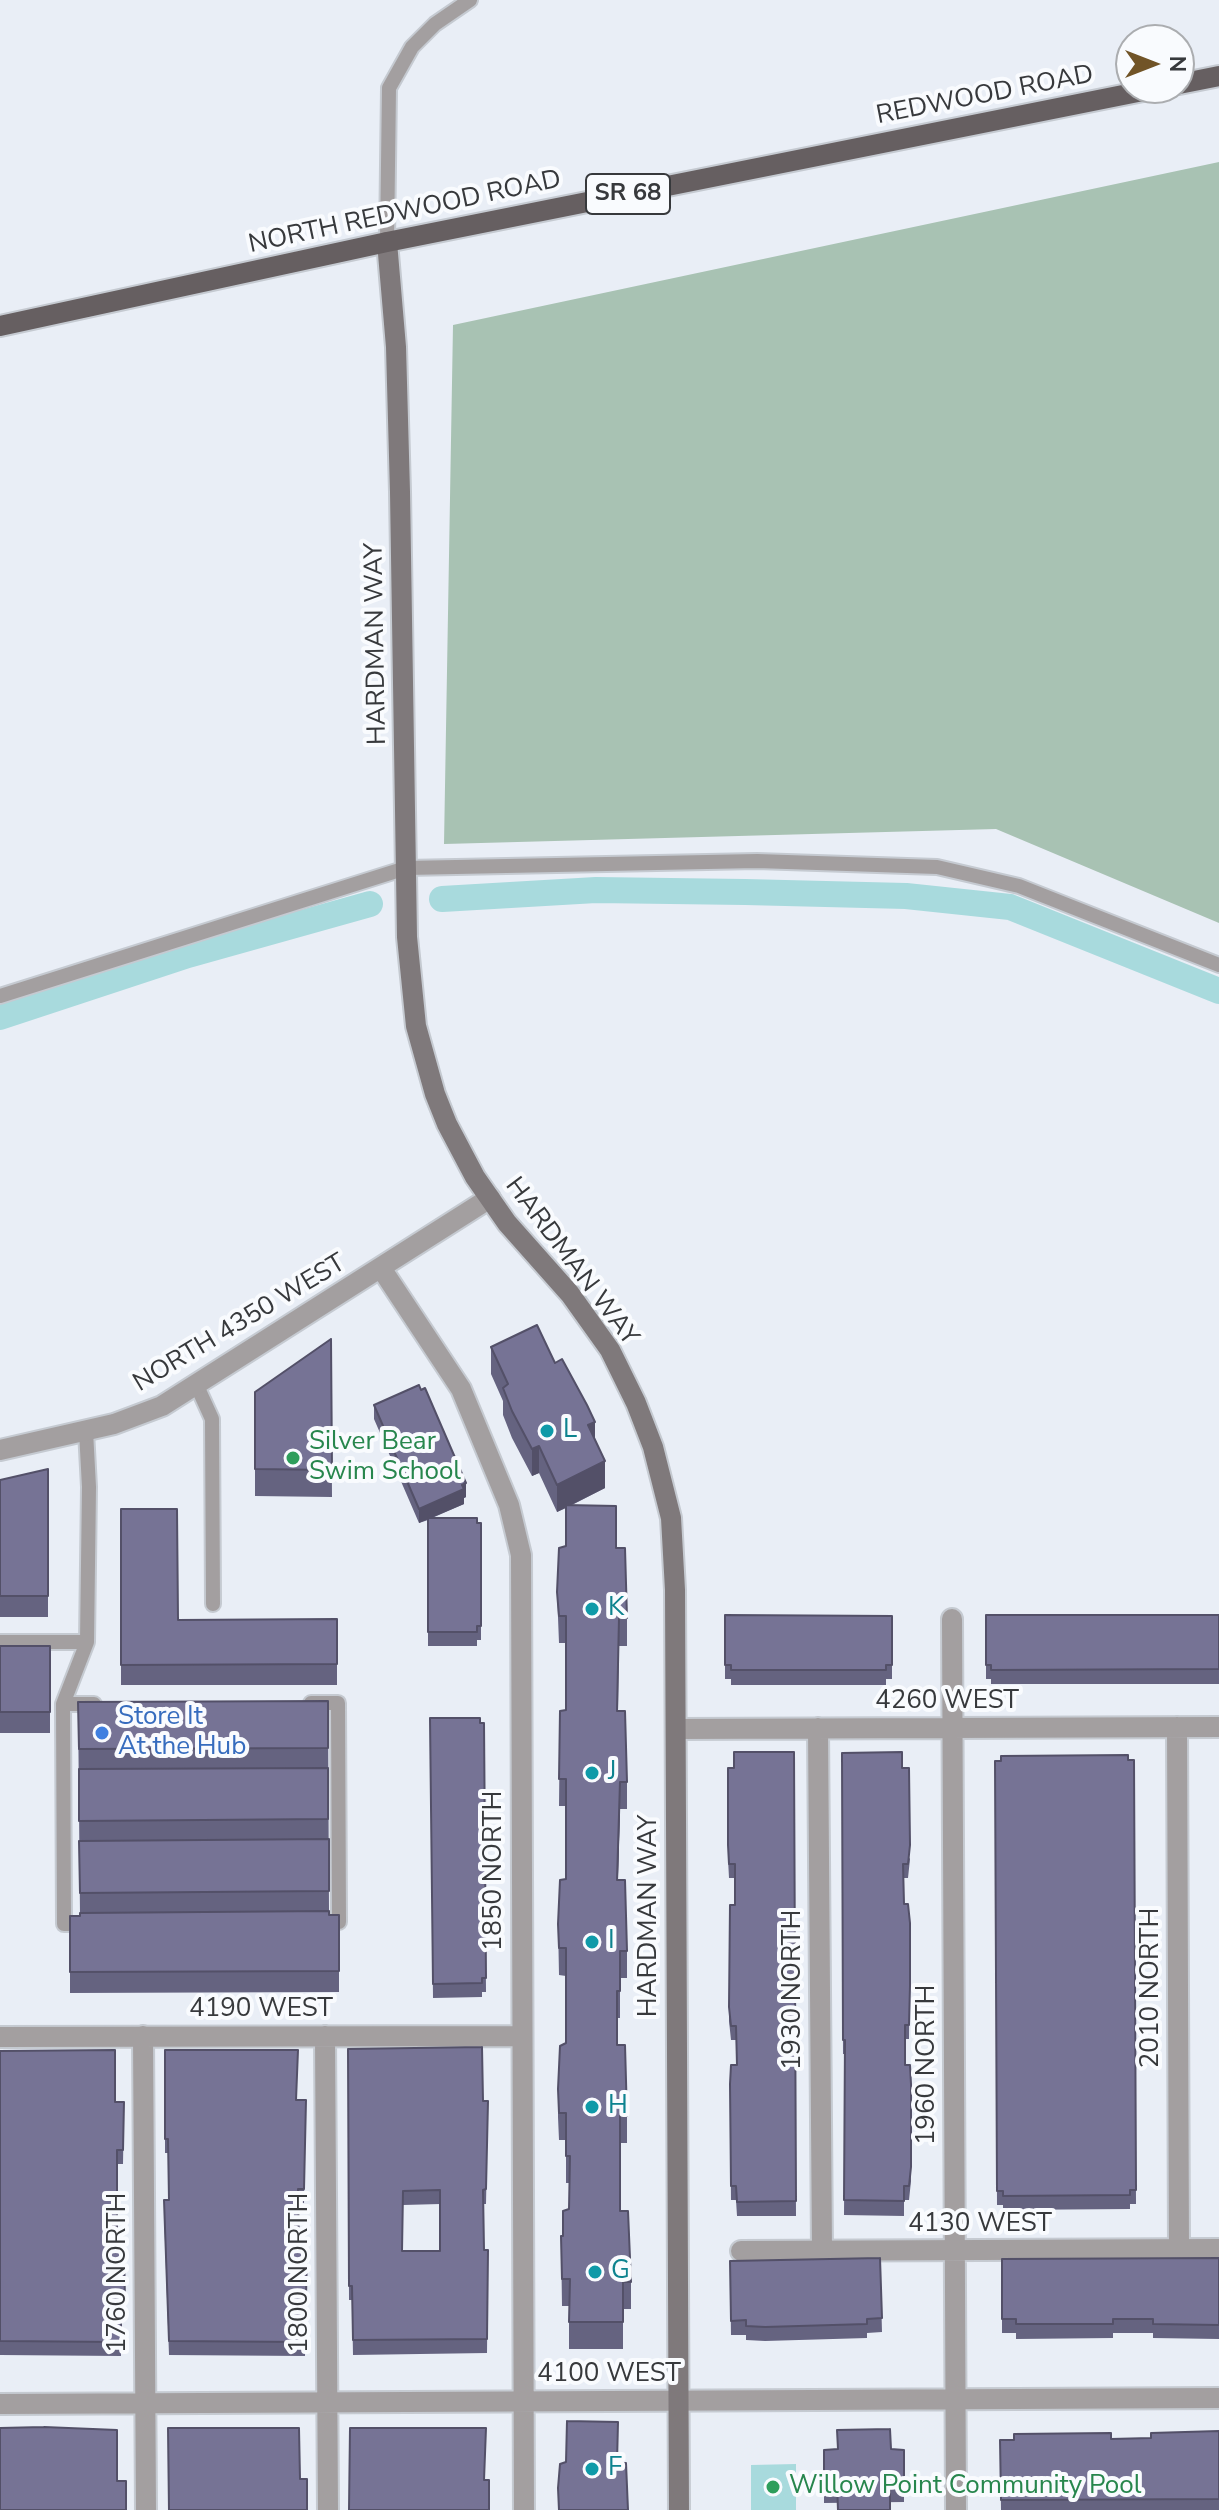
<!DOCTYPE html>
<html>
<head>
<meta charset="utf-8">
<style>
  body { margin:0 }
  #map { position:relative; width:1219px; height:2510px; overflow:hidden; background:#e9eef6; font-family:"Nunito Sans",sans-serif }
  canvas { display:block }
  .north { position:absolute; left:1115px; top:24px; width:80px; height:80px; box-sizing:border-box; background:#f9fbfe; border:2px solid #abadb0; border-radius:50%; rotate:90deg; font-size:22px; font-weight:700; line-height:32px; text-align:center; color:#37393c }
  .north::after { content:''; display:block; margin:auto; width:28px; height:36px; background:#715427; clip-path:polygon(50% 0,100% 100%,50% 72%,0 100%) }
</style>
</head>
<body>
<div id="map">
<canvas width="1219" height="2510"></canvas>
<div class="north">N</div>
</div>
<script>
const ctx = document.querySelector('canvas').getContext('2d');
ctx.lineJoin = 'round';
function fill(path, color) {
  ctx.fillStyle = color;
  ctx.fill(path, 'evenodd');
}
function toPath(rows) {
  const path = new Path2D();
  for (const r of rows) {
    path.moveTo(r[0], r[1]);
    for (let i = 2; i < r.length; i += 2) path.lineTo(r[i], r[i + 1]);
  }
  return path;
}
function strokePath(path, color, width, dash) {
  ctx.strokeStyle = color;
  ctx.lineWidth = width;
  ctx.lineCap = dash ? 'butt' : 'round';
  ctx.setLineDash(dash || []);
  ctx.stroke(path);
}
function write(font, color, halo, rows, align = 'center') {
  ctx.font = font + ' "Nunito Sans",sans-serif';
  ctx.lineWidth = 8;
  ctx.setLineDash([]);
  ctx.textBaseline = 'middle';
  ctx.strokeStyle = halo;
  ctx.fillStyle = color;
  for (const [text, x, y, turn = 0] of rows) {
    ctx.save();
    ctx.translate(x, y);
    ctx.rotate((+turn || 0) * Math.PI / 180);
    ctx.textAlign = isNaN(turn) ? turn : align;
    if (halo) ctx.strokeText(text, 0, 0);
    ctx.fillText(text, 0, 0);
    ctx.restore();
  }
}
const green = toPath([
  [1219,162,1219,923,996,829,444,844,453,325]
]);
const water = toPath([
  [796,2464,796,2510,751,2510,751,2465]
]);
const canal = toPath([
  [442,899,596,890,745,892,906,896,1010,907,1219,991],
  [0,1017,188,955,370,904]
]);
const lane = toPath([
  [387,242,389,88,412,47,435,24,470,0],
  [0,996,406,868,757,861,937,867,1019,886,1219,965],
  [197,1386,212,1419,213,1604],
  [86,1431,89,1487,87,1642,63,1704,64,1924,87,1924],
  [0,1642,87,1642],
  [311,1703,338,1703,339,1922,327,1922],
  [63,1704,94,1704]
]);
const street = toPath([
  [381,1268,461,1389,509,1505,521,1555,524,2510],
  [0,1450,114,1424,162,1406,490,1198],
  [952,1619,956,2510],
  [1177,1727,1179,2250],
  [818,1728,822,2251],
  [676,1729,1219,1727],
  [143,2036,146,2510],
  [325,2036,328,2510],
  [0,2037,521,2036],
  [741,2251,1219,2249],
  [0,2404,1219,2398]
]);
const secondary = toPath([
  [387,242,396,347,400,492,407,937,416,1026,435,1094,447,1124,475,1177,507,1223,570,1294,610,1350,636,1403,653,1447,671,1518,675,1590,679,2510]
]);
const primary = toPath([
  [1179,84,1219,76],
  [0,326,387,242,1158,88]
]);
const wall = toPath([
  [331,1339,332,1497,255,1496,255,1392],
  [491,1347,555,1363,595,1439,605,1488,570,1506,616,1548,627,1600,627,1646,619,1646,618,1711,627,1764,627,1809,620,1809,618,1880,627,1932,627,1978,620,1978,620,2018,617,2018,617,2045,627,2097,627,2143,620,2143,620,2211,631,2263,631,2309,623,2309,623,2349,569,2349,569,2306,562,2306,561,2236,563,2236,569,2209,569,2183,566,2183,566,2140,559,2140,558,2117,558,2089,566,2043,566,1976,559,1975,558,1924,566,1879,566,1806,559,1806,560,1711,566,1710,566,1643,559,1643,557,1592,566,1546,566,1508,557,1512,539,1473,532,1476,512,1438,503,1415,503,1401,491,1374],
  [374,1405,466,1497,464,1498,464,1504,432,1518,481,1523,481,1640,477,1640,477,1646,428,1646,428,1520,419,1523,374,1419],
  [0,1480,48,1490,48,1617,0,1617],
  [121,1509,178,1620,337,1619,337,1685,121,1685],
  [725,1615,892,1616,892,1679,886,1679,886,1685,731,1685,731,1679,725,1679],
  [986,1615,1219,1615,1219,1684,991,1684,991,1679,986,1679],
  [0,1646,50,1646,50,1733,0,1733],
  [328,1701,329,1911,329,1915,339,1915,339,1992,70,1993,70,1916,80,1916,78,1702],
  [430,1718,484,1723,486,1992,482,1992,482,1997,433,1998],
  [794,1752,796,2216,737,2216,736,2200,731,2200,730,2099,736,2065,736,2040,731,2040,729,2021,730,1905,735,1905,735,1878,729,1878,728,1859,728,1768,734,1768],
  [842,1753,910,1859,908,1878,904,1878,904,1904,910,1923,909,2039,905,2039,905,2065,911,2181,909,2200,904,2200,904,2216,844,2215,845,2054,843,2054],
  [1134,1760,1136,2204,1130,2204,1130,2209,1003,2210,1003,2205,997,2205,995,1761],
  [348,2049,483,2101,488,2101,486,2204,483,2204,484,2250,488,2250,487,2353,353,2355,352,2300,349,2300],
  [440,2204,440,2251,402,2251,403,2205],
  [165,2050,297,2100,306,2100,304,2203,298,2203,299,2251,307,2251,305,2356,169,2355,164,2214,169,2200,168,2153,165,2153],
  [0,2051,115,2102,124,2102,123,2164,117,2164,117,2252,124,2252,125,2314,121,2314,121,2356,0,2355],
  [880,2258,882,2332,867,2333,867,2338,765,2341,746,2340,746,2335,731,2335,730,2261],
  [1219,2258,1219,2339,1153,2338,1153,2333,1113,2333,1113,2338,1016,2339,1016,2333,1002,2333,1002,2259],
  [837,2430,891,2449,904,2450,904,2502,824,2503,824,2471,837,2449],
  [1219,2431,1219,2510,1001,2510,1000,2440,1151,2438]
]);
const shadedWall = toPath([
  [595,1422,595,1449,588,1425],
  [539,1446,539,1473,532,1476,532,1449],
  [605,1461,605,1488,557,1512,557,1485],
  [466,1483,466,1497,464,1498,464,1504,419,1523,419,1509],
  [620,1782,620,1809,617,1907,617,1880]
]);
const building = toPath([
  [537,1325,555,1363,562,1359,587,1405,595,1422,588,1425,605,1461,557,1485,539,1446,532,1449,512,1411,503,1388,508,1384,491,1347,537,1325],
  [331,1339,332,1470,255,1469,255,1392,331,1339],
  [419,1385,421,1390,425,1388,466,1483,462,1485,464,1489,419,1509,374,1405,419,1385],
  [48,1469,48,1596,0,1596,0,1480,48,1469],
  [566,1505,616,1506,616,1548,625,1548,627,1618,619,1618,617,1711,625,1711,627,1782,620,1782,617,1880,625,1880,627,1951,620,1951,620,1991,617,1991,617,2045,625,2045,627,2116,620,2116,620,2211,628,2211,631,2282,623,2282,623,2322,569,2322,570,2279,562,2279,561,2236,563,2236,563,2211,569,2209,570,2156,566,2156,566,2113,559,2113,558,2089,560,2046,566,2043,566,1948,559,1948,558,1924,560,1880,566,1879,566,1779,559,1779,560,1711,566,1710,566,1616,559,1616,557,1592,559,1548,566,1546,566,1505],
  [121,1509,177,1509,178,1620,337,1619,337,1664,121,1665,121,1509],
  [428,1518,477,1518,477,1523,481,1523,481,1626,477,1626,477,1632,428,1632,428,1518],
  [725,1615,892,1616,892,1665,886,1665,886,1670,731,1670,731,1665,725,1665,725,1615],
  [986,1615,1219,1615,1219,1669,991,1670,991,1665,986,1665,986,1615],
  [0,1646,50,1646,50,1712,0,1712,0,1646],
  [328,1701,328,1748,79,1749,78,1702,328,1701],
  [430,1718,480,1718,480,1723,484,1723,486,1978,482,1978,482,1983,433,1984,430,1718],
  [734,1752,794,1752,796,2201,737,2202,736,2186,731,2186,730,2084,731,2065,737,2065,736,2026,731,2026,729,2007,730,1905,735,1905,735,1864,729,1864,728,1845,728,1768,734,1768,734,1752],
  [902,1752,902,1768,909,1768,910,1845,908,1864,903,1864,904,1904,908,1904,910,1923,910,1986,909,2025,905,2025,905,2065,910,2065,911,2084,911,2167,909,2186,904,2186,904,2201,844,2200,845,2040,843,2040,842,1753,902,1752],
  [1128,1755,1128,1760,1134,1760,1136,2190,1130,2190,1130,2195,1003,2196,1003,2191,997,2191,995,1761,1001,1761,1001,1756,1128,1755],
  [328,1768,328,1819,79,1821,79,1769,328,1768],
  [329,1839,329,1891,80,1893,79,1841,329,1839],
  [329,1911,329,1915,339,1915,339,1971,70,1972,70,1916,80,1916,80,1913,329,1911],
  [482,2047,483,2101,488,2101,486,2189,483,2190,484,2250,488,2250,487,2339,353,2340,352,2286,349,2286,348,2049,482,2047],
  [440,2190,440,2251,402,2251,403,2191,440,2190],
  [115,2050,115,2102,124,2102,123,2150,117,2150,117,2252,124,2252,125,2300,121,2300,121,2342,0,2341,0,2051,115,2050],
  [165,2050,298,2050,296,2100,306,2100,304,2189,298,2189,299,2251,307,2251,305,2342,169,2341,164,2200,169,2200,168,2139,165,2139,165,2050],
  [880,2258,882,2318,867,2319,867,2324,765,2327,746,2326,746,2320,731,2321,730,2261,880,2258],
  [1219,2258,1219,2325,1153,2324,1153,2319,1113,2319,1113,2324,1016,2324,1016,2319,1002,2319,1002,2259,1219,2258],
  [567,2421,618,2422,617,2463,626,2463,628,2510,559,2510,558,2488,560,2464,566,2462,567,2421],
  [44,2427,117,2430,117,2481,126,2481,126,2510,0,2510,0,2428,44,2427],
  [168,2428,299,2428,300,2479,307,2479,307,2510,169,2510,168,2428],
  [350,2428,486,2428,484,2480,489,2480,489,2510,349,2510,350,2428],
  [890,2429,891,2449,904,2450,904,2482,890,2482,890,2510,838,2510,837,2483,824,2483,824,2450,838,2449,837,2430,890,2429],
  [1219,2431,1219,2499,1001,2500,1000,2440,1014,2440,1014,2434,1111,2433,1111,2439,1151,2438,1151,2433,1219,2431]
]);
const markers = [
  [547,1431,8,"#0f9aa8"],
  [293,1458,8,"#2e9e5b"],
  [592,1609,8,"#0f9aa8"],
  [102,1733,8,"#3f7fe0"],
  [592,1773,8,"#0f9aa8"],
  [592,1942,8,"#0f9aa8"],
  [592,2107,8,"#0f9aa8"],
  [595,2272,8,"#0f9aa8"],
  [592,2469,8,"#0f9aa8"],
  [773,2487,8,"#2e9e5b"]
];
const shields = [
  [628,194,84]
];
const shieldNames = [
  ["SR 68",628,194]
];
const streetNames = [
  ["REDWOOD ROAD",985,96,-11],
  ["NORTH REDWOOD ROAD",405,213,-12],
  ["HARDMAN WAY",377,644,-91],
  ["HARDMAN WAY",571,1262,53],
  ["NORTH 4350 WEST",240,1324,-31],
  ["4260 WEST",947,1702],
  ["1850 NORTH",495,1871,-90],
  ["HARDMAN WAY",650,1916,-90],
  ["2010 NORTH",1152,1988,-90],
  ["1930 NORTH",794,1990,-90],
  ["4190 WEST",261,2010],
  ["1960 NORTH",928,2065,-90],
  ["4130 WEST",980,2225],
  ["1760 NORTH",119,2273,-90],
  ["1800 NORTH",301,2273,-90],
  ["4100 WEST",609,2375]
];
const cultureNames = [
  ["L",563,1431],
  ["K",608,1609],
  ["J",608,1773],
  ["I",608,1942],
  ["H",608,2107],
  ["G",611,2272],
  ["F",608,2469]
];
const leisureNames = [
  ["Silver Bear",309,1443],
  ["Swim School",309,1473],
  ["Willow Point Community Pool",789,2487]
];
const shopNames = [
  ["Store It",118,1718],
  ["At the Hub",118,1748]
];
fill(green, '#a8c2b3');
fill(water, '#a8dadd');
strokePath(canal, '#a8dadd', 26);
strokePath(lane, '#c5cad1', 18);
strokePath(street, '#c5cad1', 24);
strokePath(secondary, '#c5cad1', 24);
strokePath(primary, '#c5cad1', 24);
strokePath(lane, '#a39fa0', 14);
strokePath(street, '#a39fa0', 20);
strokePath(secondary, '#7f797b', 20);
strokePath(primary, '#665f61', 20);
fill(wall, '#656380');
fill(shadedWall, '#535068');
fill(building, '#767395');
strokePath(building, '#535068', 2);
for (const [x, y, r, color] of markers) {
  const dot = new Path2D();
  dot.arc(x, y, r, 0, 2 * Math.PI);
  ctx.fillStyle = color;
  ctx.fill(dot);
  strokePath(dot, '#f9fbfe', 3);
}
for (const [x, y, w] of shields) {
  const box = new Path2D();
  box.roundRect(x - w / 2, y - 20, w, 40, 6);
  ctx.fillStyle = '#f9fbfe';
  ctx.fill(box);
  strokePath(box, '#37393c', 2);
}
write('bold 24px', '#37393c', null, shieldNames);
write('26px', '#37393c', '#f9fbfe', streetNames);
write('26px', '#0d838f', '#f9fbfe', cultureNames, 'left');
write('26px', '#27864d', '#f9fbfe', leisureNames, 'left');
write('26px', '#366cbe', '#f9fbfe', shopNames, 'left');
</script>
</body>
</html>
